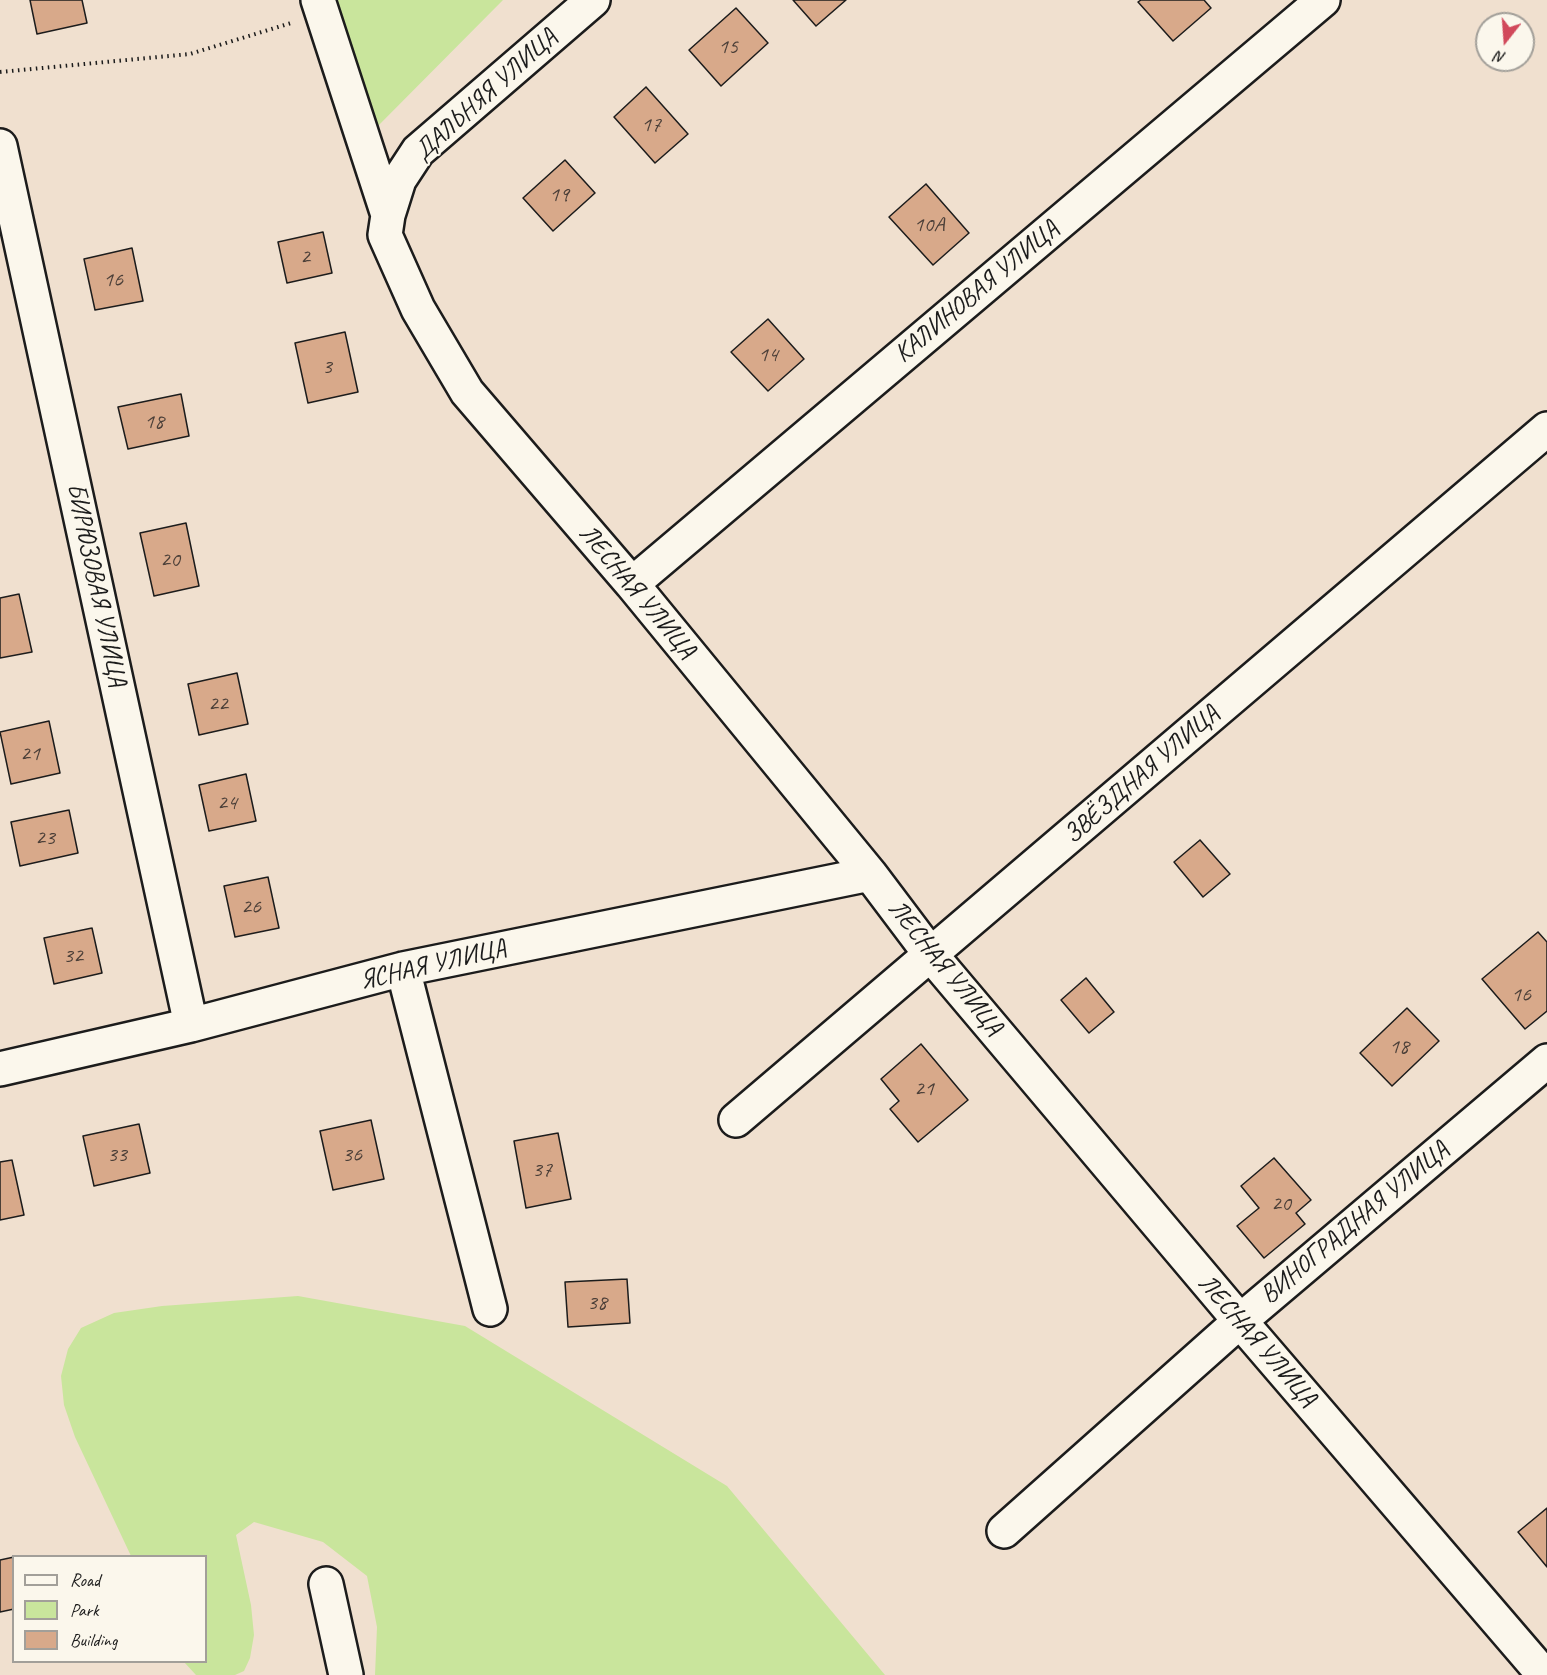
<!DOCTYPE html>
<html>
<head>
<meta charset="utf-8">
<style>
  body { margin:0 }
  #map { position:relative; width:1547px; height:1675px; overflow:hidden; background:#f0e0cf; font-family:Caveat,sans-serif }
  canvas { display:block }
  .legend { position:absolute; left:12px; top:1555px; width:195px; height:108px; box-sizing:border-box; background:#fbf7ec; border:2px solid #a29f99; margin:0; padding:8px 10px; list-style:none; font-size:18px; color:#1c1c1c }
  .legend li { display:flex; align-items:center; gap:12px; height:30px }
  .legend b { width:30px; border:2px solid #a29f99 }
  .north { position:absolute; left:1475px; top:12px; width:60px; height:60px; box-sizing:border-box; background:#fbf7ec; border:2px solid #a29f99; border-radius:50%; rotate:197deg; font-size:16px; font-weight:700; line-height:24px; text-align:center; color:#1c1c1c }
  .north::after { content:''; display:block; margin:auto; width:21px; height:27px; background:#d1495b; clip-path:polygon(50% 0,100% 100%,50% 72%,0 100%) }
</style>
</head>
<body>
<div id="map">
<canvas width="1547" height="1675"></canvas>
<ul class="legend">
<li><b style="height:8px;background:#fbf7ec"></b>Road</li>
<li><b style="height:16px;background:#c9e59c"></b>Park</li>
<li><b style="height:16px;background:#d8a98a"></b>Building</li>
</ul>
<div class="north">N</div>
</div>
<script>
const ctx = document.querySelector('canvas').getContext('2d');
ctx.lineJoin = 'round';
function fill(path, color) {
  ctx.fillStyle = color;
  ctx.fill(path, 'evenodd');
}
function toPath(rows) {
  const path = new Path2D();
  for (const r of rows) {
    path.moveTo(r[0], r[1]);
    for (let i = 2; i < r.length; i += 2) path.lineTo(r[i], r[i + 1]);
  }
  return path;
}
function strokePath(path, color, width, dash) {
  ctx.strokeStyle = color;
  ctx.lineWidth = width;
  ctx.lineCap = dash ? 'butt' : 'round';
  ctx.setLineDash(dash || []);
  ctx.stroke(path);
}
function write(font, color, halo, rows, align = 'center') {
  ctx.font = font + ' Caveat,sans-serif';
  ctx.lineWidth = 4.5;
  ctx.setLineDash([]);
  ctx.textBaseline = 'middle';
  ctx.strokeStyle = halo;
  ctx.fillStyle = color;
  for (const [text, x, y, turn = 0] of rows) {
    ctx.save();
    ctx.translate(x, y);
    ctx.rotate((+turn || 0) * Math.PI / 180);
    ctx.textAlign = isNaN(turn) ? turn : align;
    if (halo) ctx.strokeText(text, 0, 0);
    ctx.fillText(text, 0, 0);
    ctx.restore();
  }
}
const green = toPath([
  [332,0,503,0,370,134],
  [298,1296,465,1326,727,1486,885,1675,375,1675,377,1627,367,1576,323,1542,254,1522,236,1535,251,1605,254,1635,250,1658,244,1671,235,1675,196,1675,184,1662,206,1662,206,1556,131,1556,75,1437,64,1405,61,1376,68,1349,81,1328,114,1313,162,1306]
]);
const building = toPath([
  [30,0,82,0,87,23,37,34,30,0],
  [793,0,846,0,816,26,793,0],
  [1141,0,1204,0,1211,8,1173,41,1138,2,1141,0],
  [736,8,768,43,721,86,689,50,736,8],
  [646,87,688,134,655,163,614,117,646,87],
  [565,160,595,193,553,231,523,198,565,160],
  [926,184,969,233,933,265,889,217,926,184],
  [323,232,332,273,287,283,278,242,323,232],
  [132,248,143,301,95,310,84,259,132,248],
  [768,319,804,359,768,391,731,352,768,319],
  [345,332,358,392,308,403,295,343,345,332],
  [181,394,189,436,128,449,118,407,181,394],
  [186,523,199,586,154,596,140,533,186,523],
  [19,594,32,652,0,658,0,598,19,594],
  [237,673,248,724,199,735,188,684,237,673],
  [49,721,60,773,11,784,0,732,49,721],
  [246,774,256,821,209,831,199,785,246,774],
  [69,810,78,853,20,866,11,822,69,810],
  [1200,840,1230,874,1203,897,1174,862,1200,840],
  [268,877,279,928,235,937,224,886,268,877],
  [92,928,102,973,54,984,44,938,92,928],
  [1538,932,1547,942,1547,1011,1525,1029,1482,979,1538,932],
  [1086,978,1114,1012,1089,1033,1061,1000,1086,978],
  [1407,1008,1439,1041,1392,1086,1360,1053,1407,1008],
  [921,1044,968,1100,918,1142,890,1109,899,1101,881,1079,921,1044],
  [371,1120,384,1179,333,1190,320,1131,371,1120],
  [139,1124,150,1173,94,1186,83,1136,139,1124],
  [558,1133,571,1199,526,1208,514,1141,558,1133],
  [1274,1158,1311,1200,1296,1213,1305,1224,1264,1258,1237,1226,1259,1208,1241,1186,1274,1158],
  [12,1160,24,1215,0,1220,0,1162,12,1160],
  [627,1279,630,1323,568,1327,565,1282,627,1279],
  [1547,1508,1547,1567,1518,1532,1547,1508],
  [14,1557,14,1609,0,1612,0,1560,14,1557]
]);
const path = toPath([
  [0,72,190,54,291,23]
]);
const street = toPath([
  [318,0,388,215],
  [593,0,418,151,399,180,388,215,385,235,418,309,467,392,632,584,870,874,931,955,1240,1321,1544,1675],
  [0,146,191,1025],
  [632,584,1323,0],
  [403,969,490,1309],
  [0,1069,191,1025,403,969,870,874],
  [736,1120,1547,429],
  [1004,1531,1240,1321,1547,1061],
  [326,1584,346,1675]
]);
const numberNames = [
  ["15",728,47],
  ["17",651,125],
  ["19",559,195],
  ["10А",929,225],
  ["2",305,257],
  ["16",113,280],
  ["14",768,355],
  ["3",327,367],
  ["18",154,422],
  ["20",170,560],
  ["22",218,704],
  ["21",30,754],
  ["24",227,803],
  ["23",45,838],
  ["26",251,907],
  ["32",73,956],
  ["16",1521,995],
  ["18",1399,1047],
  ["21",924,1089],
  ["33",117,1155],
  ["36",352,1155],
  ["37",542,1170],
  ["20",1281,1204],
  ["38",597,1303]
];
const streetNames = [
  ["ДАЛЬНЯЯ УЛИЦА",486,95,-42],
  ["КАЛИНОВАЯ УЛИЦА",977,292,-40],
  ["БИРЮЗОВАЯ УЛИЦА",96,585,78],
  ["ЛЕСНАЯ УЛИЦА",637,592,50],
  ["ЗВЁЗДНАЯ УЛИЦА",1142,775,-41],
  ["ЯСНАЯ УЛИЦА",433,965,-13],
  ["ЛЕСНАЯ УЛИЦА",945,968,51],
  ["ВИНОГРАДНАЯ УЛИЦА",1355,1223,-40],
  ["ЛЕСНАЯ УЛИЦА",1257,1341,49]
];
fill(green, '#c9e59c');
fill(building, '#d8a98a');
strokePath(building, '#1c1c1c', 1.5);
strokePath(street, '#1c1c1c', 38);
strokePath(path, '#1c1c1c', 4, [1.5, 4.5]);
strokePath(street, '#fbf7ec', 33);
write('22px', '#4b3f38', null, numberNames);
write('26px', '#1c1c1c', '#fbf7ec', streetNames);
</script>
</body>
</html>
